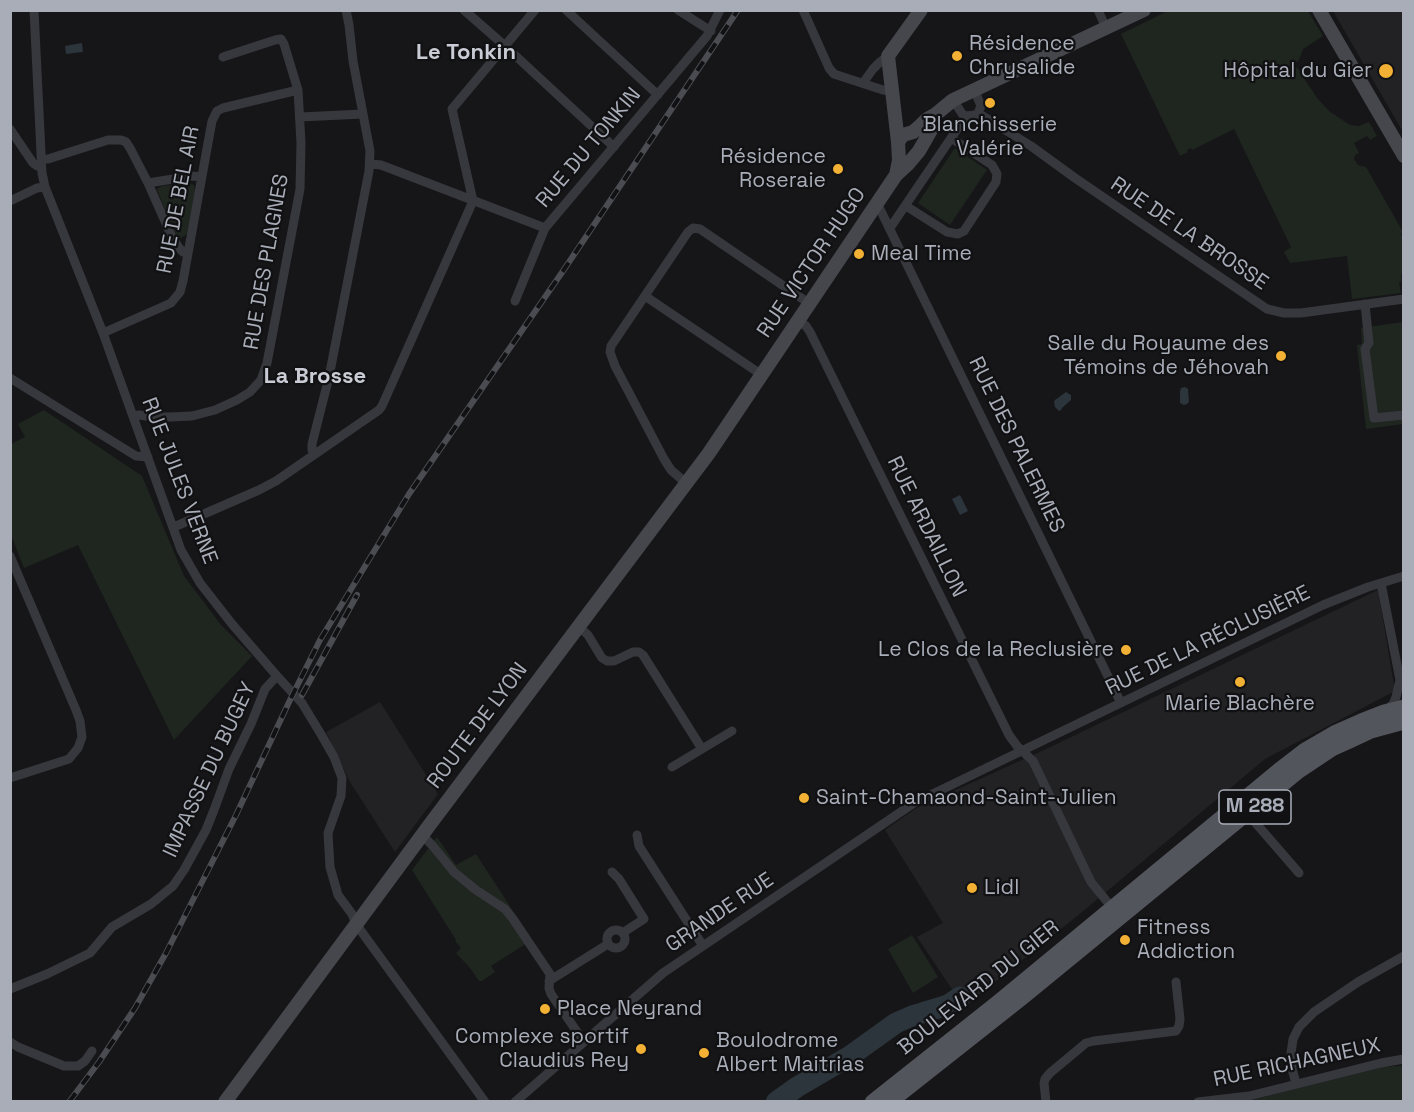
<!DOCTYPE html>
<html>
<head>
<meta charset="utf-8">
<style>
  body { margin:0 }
  #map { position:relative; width:1414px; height:1112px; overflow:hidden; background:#161618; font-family:"Space Grotesk",sans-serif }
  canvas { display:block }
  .frame { position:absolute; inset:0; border:12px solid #a8adb8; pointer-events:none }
</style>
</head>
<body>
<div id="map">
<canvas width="1414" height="1112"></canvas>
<div class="frame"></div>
</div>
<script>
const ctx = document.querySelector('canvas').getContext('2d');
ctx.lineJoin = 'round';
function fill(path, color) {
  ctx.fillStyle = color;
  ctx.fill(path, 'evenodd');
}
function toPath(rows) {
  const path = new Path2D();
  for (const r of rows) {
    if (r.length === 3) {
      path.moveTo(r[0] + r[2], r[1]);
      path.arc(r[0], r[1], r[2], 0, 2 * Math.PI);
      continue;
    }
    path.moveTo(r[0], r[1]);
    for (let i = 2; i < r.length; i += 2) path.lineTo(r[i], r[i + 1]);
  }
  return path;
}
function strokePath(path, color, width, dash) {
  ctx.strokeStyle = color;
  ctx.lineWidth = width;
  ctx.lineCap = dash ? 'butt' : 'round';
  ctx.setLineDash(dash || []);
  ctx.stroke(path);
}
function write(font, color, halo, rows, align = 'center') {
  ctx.font = font + ' "Space Grotesk",sans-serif';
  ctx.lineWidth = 4.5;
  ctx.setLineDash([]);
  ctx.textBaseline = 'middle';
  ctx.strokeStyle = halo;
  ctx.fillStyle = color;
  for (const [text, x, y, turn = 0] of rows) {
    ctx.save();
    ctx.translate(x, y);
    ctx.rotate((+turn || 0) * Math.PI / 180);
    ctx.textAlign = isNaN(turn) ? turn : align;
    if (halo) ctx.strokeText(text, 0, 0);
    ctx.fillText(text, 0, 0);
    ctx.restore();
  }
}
const built = toPath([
  [1333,11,1403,11,1403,132],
  [1378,590,1395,691,1265,759,1087,908,964,1007,917,937,943,923,885,830,918,807,1044,750],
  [380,702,438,794,395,852,350,782,326,732]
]);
const green = toPath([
  [1170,10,1308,11,1323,36,1303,49,1299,60,1293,65,1304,73,1302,75,1307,83,1318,99,1329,111,1350,125,1359,126,1369,122,1377,136,1370,140,1367,136,1354,143,1359,153,1355,155,1354,159,1358,165,1366,167,1403,232,1401,234,1403,238,1402,248,1404,272,1401,274,1401,281,1399,283,1401,293,1352,299,1347,256,1290,263,1284,252,1291,247,1234,129,1192,150,1191,148,1187,150,1188,152,1180,156,1121,34],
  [955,148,987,170,950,225,918,203],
  [188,183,194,185,195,191,187,234,181,238,178,238,176,235,157,190,158,188,163,186],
  [1403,322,1403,424,1366,429,1357,345,1362,344,1361,328],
  [44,410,142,476,184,576,221,625,252,656,174,740,78,545,24,568,11,535,11,444,25,437,18,424],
  [437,837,456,865,476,854,532,940,491,966,495,972,482,981,479,981,470,968,456,953,461,948,455,941,456,940,412,870],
  [912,935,938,977,913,993,888,949],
  [1403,1066,1403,1101,1241,1102,1257,1099,1370,1067]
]);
const water = toPath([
  [82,43,83,52,66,54,65,46],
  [1185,387,1188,389,1189,402,1187,404,1184,405,1180,403,1180,391,1181,388],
  [1066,392,1071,395,1071,400,1062,408,1061,410,1059,411,1055,407,1054,402,1055,400],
  [960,495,968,511,960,515,952,499]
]);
const river = toPath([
  [776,1102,797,1087,850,1056,896,1023,912,1016,948,1005,960,997]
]);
const minor = toPath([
  [34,10,42,173,45,187,103,333,181,550,200,583,232,624,277,676,302,703,322,736,334,757,342,778,341,796,328,833,330,867,338,895,352,914,356,924,485,1102],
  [464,10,505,46,614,147],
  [566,10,658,95],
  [678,10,711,31],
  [803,10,829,68,834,74,883,90,893,91],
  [1098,10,1106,28],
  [863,83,873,69,880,62,888,56],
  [953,100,963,115,966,116,975,115,978,113,981,106,974,89],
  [978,113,1031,146,1075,178,1267,309,1284,313,1301,313,1404,299],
  [300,117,363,114],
  [10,129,33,163,37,166,41,166],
  [48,159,108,140,121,140,126,142,130,148,148,183],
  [370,164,381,165,545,228],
  [10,201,37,188,45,187],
  [877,203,1121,703],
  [906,206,947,232,958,234,964,231,996,182,997,174,992,165,951,138],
  [890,228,966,116],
  [188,252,183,252,179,248,172,237,148,183,192,176,202,177],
  [645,296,762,375],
  [515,301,545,228,707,36,720,10],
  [1365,304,1369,343,1365,349,1374,418,1404,415],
  [799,321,806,326,810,332,1009,735,1017,746,1033,761,1091,882,1114,910],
  [103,333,171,303,180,292,183,281,212,121,217,111,223,108,298,90],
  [10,378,136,456,148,457],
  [134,416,139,415,153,417,170,417,192,416,215,410,237,400,250,392,261,380,267,363,300,189,301,143,298,90,284,44,281,39,275,40,223,57],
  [315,453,312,450,312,444,329,377,369,171,370,151,353,61,349,25,346,10],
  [686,483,671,470,664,459,615,366,610,352,611,346,688,232,693,228,700,229,810,304],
  [174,527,259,490,276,481,379,410,382,406,473,201,452,109,535,10],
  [10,556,76,710,80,721,82,737,78,748,69,759,10,778],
  [1381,583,1400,680,1396,697,1393,704,1387,710],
  [578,626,588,635,602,658,607,661,614,661,633,652,639,652,643,655,702,749,672,767],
  [702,749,732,731],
  [1247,813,1299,873],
  [422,835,432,845,454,872,476,890,505,909,513,919,550,974,549,988,551,994,584,1042],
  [637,835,639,846,703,946],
  [612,872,619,879,644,919,624,932],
  [616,939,9],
  [549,981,608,944],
  [10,989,47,974,90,953,112,927,151,904,173,886,184,870,206,830,214,810,229,769,251,724,265,689,277,676],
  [10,1042,18,1047,64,1066,78,1066,85,1061,92,1051],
  [1296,1083,1292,1069,1291,1053,1293,1039,1299,1027,1314,1012,1358,982,1404,956],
  [515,1102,663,973,914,803,1323,605,1368,587,1404,576],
  [1046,1102,1044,1083,1045,1079,1050,1073,1086,1043,1094,1041,1176,1031,1179,1026,1180,1019,1176,982],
  [1198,1102,1249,1096,1381,1063,1404,1059]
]);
const secondary = toPath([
  [1319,10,1404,156],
  [898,142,903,135,913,132,919,127,927,119,936,114,953,100,1144,10],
  [896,175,899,160,898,142,888,56,921,10],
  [225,1102,431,823,709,453,896,175,908,164,919,151,931,130,936,114]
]);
const primary = toPath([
  [872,1102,998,1002,1279,770,1305,750,1336,732,1361,721,1384,712,1404,707],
  [890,1102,1023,997,1299,771,1332,749,1352,740,1371,731,1404,722]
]);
const rail = toPath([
  [302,695,357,595],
  [69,1102,99,1062,135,1008,166,953,236,815,290,700,320,640,409,494,563,271,738,10]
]);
const markers = [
  [957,56,6,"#f2b134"],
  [1386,71,8,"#f2b134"],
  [990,103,6,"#f2b134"],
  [838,169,6,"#f2b134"],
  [859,254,6,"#f2b134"],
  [1281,356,6,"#f2b134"],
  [1126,650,6,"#f2b134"],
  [1240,682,6,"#f2b134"],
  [804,798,6,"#f2b134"],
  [972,888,6,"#f2b134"],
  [1125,940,6,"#f2b134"],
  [545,1009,6,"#f2b134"],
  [641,1049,6,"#f2b134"],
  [704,1053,6,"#f2b134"]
];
const shields = [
  [1255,807,72]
];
const shieldNames = [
  ["M 288",1255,807]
];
const poiNames = [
  ["Résidence",969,44],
  ["Chrysalide",969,68],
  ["Hôpital du Gier",1372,71,"right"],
  ["Blanchisserie",990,125,"center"],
  ["Valérie",990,149,"center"],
  ["Résidence",826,157,"right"],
  ["Roseraie",826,181,"right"],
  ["Meal Time",871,254],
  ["Salle du Royaume des",1269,344,"right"],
  ["Témoins de Jéhovah",1269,368,"right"],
  ["Le Clos de la Reclusière",1114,650,"right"],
  ["Marie Blachère",1240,704,"center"],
  ["Saint-Chamaond-Saint-Julien",816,798],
  ["Lidl",984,888],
  ["Fitness",1137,928],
  ["Addiction",1137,952],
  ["Place Neyrand",557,1009],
  ["Complexe sportif",629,1037,"right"],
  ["Claudius Rey",629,1061,"right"],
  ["Boulodrome",716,1041],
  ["Albert Maitrias",716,1065]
];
const streetNames = [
  ["RUE DU TONKIN",589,148,-50],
  ["RUE DE BEL AIR",179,200,-79],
  ["RUE DE LA BROSSE",1189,234,34],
  ["RUE DES PLAGNES",267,262,-80],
  ["RUE VICTOR HUGO",812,263,-56],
  ["RUE DES PALERMES",1016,445,64],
  ["RUE JULES VERNE",179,481,69],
  ["RUE ARDAILLON",926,527,64],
  ["RUE DE LA RÉCLUSIÈRE",1208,641,-26],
  ["ROUTE DE LYON",478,726,-53],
  ["IMPASSE DU BUGEY",210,770,-65],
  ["GRANDE RUE",720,913,-34],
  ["BOULEVARD DU GIER",979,988,-39],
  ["RUE RICHAGNEUX",1297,1063,-12]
];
const neighbourhoodNames = [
  ["Le Tonkin",466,53],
  ["La Brosse",315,377]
];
fill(built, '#222225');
fill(green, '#1e261f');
fill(water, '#2c353c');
strokePath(river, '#2c353c', 21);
strokePath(minor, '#37383d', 9);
strokePath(secondary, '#45474d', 14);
strokePath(primary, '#53555c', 15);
strokePath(rail, '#4a4c52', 6);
strokePath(rail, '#111113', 4, [11]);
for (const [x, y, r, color] of markers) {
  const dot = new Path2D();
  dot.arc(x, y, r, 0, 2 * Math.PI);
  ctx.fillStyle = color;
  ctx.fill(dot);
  strokePath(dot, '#111113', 2);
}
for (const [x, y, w] of shields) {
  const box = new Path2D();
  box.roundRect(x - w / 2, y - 17, w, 34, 4.5);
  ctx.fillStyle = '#111113';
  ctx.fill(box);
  strokePath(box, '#a8adb8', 1.5);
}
write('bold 20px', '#a8adb8', null, shieldNames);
write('21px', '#a8adb8', '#111113', poiNames, 'left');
write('21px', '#a8adb8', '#111113', streetNames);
write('bold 22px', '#c9ccd4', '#111113', neighbourhoodNames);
</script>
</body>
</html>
